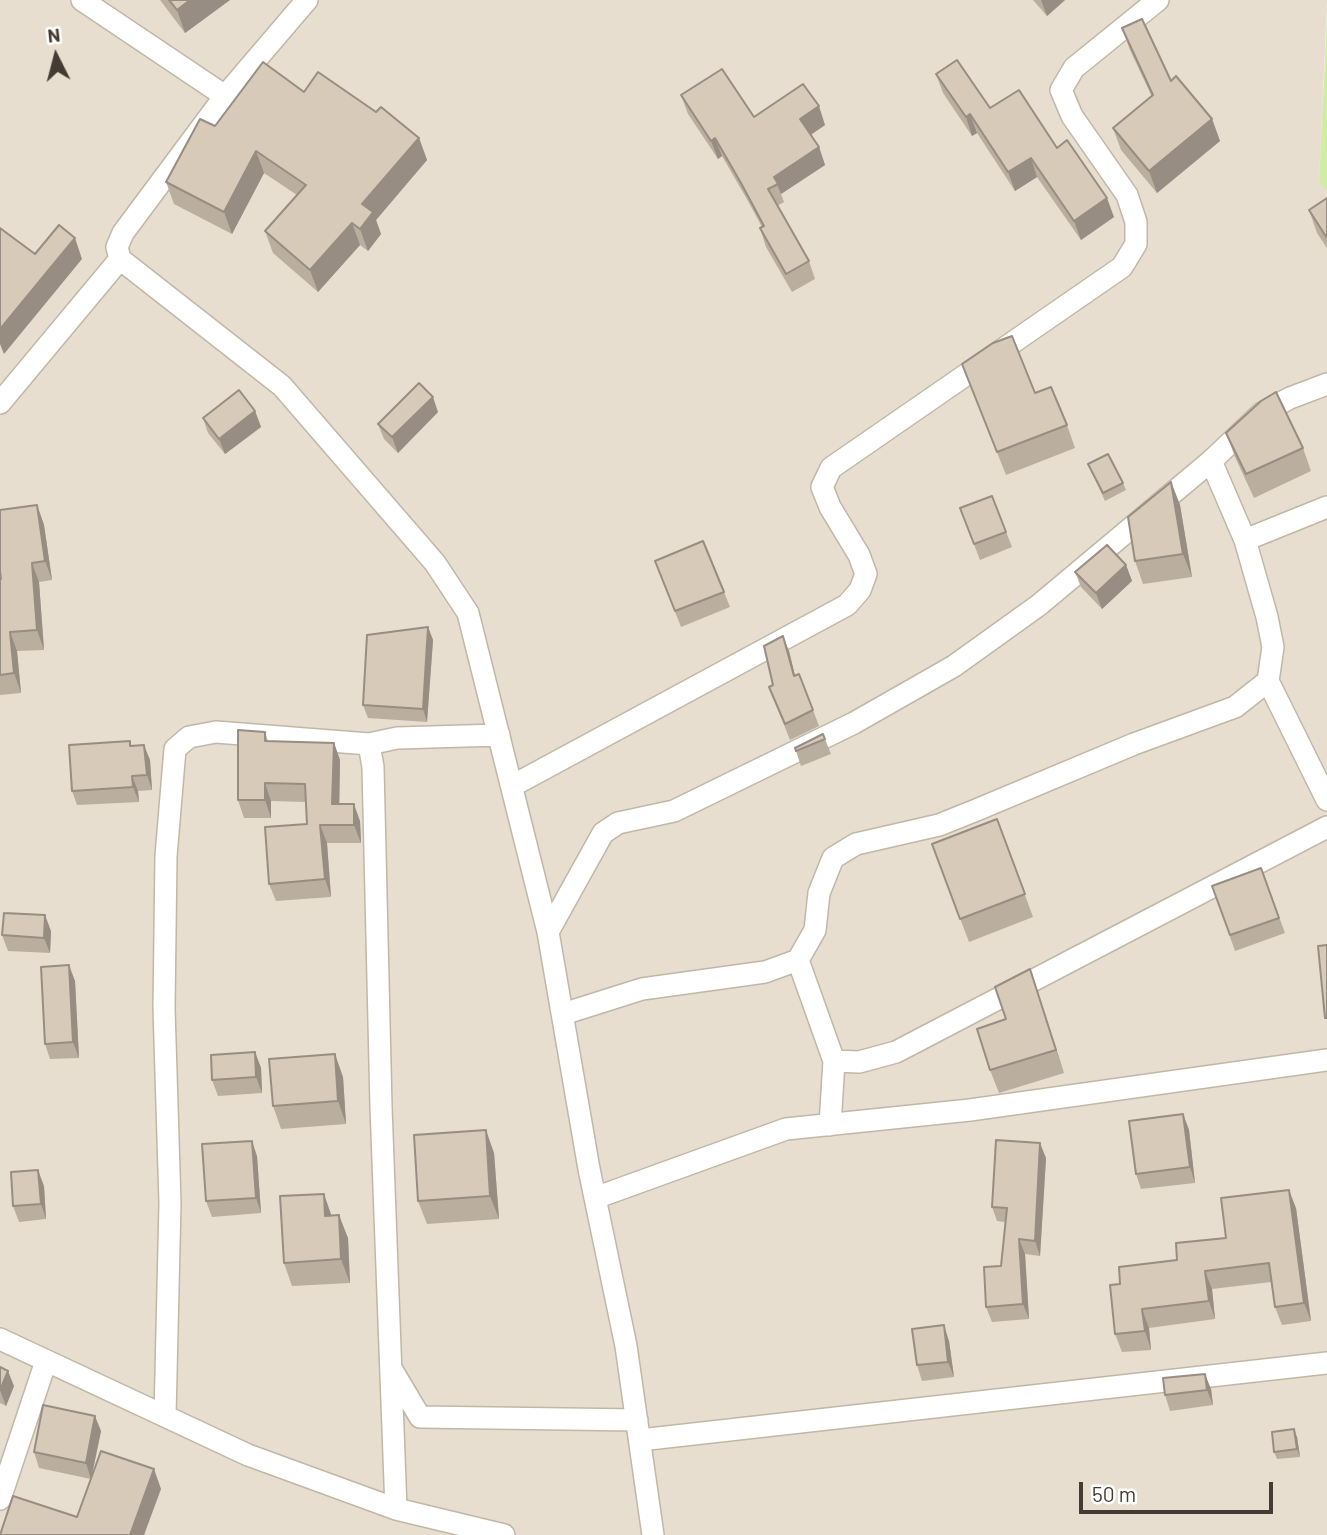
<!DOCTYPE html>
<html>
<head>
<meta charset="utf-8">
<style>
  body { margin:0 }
  #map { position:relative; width:1327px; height:1535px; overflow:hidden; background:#f3ede1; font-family:Barlow,sans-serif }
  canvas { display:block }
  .north { position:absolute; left:21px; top:21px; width:70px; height:70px; -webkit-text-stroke:5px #fff; paint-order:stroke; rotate:354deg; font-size:19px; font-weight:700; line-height:28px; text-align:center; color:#443c32 }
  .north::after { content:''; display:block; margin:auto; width:24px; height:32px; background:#443c32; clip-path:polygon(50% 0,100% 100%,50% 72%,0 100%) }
  .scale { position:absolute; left:1079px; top:1482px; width:194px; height:32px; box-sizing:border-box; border:4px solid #443c32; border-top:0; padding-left:9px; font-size:21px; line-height:24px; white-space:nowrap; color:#443c32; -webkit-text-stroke:5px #fff; paint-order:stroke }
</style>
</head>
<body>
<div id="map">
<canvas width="1327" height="1535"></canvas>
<div class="north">N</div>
<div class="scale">50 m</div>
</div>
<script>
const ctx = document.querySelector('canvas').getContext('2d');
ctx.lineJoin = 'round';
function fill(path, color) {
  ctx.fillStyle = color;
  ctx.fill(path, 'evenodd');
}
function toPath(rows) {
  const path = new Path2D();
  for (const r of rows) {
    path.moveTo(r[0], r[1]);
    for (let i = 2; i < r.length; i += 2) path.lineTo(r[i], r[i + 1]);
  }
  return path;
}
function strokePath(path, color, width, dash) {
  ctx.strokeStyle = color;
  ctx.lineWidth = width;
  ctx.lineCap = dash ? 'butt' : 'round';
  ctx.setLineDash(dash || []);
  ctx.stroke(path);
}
const residential = toPath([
  [0,0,1327,0,1319,180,1327,191,1327,1535,0,1535]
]);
const green = toPath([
  [1327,21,1327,191,1319,181]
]);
const street = toPath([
  [82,0,225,96],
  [307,0,225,96,123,233,117,247,120,259,282,386,435,563,468,613,548,932,589,1169,626,1346,653,1535],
  [0,403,120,259],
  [1245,540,1327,507],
  [1268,681,1327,800],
  [369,744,373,767,381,1107,396,1509],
  [512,786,847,605,860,590,866,574,859,555,830,507,822,487,831,468,1122,267,1136,244,1136,222,1127,195,1072,116,1061,90,1074,68,1158,0],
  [548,932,603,833,618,823,674,811,854,723,954,666,1039,605,1211,461,1262,413,1290,398,1327,384],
  [798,960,834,1061,830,1125],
  [563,1014,642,989,765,972,798,960,815,930,819,893,833,858,856,844,939,825,974,811,1134,744,1235,707,1268,681,1273,647,1267,617,1245,540,1211,461],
  [834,1061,859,1062,896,1052,1327,827],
  [595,1198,786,1129,970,1110,1327,1060],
  [0,1339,248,1455,396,1509,504,1535],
  [392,1370,420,1417,637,1420],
  [165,1416,170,1203,164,1008,166,856,175,749,189,737,216,732,369,744,397,738,499,735],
  [640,1440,1327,1363],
  [0,1499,46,1361]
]);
const wall = toPath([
  [160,0,230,0,185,33],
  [1033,0,1065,0,1047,16],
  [1122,28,1171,81,1212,119,1220,141,1157,193,1121,150,1113,128,1152,97,1130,50],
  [936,74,990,108,1057,148,1114,217,1081,240,1037,177,1015,191,977,133,972,136,943,93],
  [304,92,376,112,419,138,427,160,376,220,381,234,368,251,360,245,318,292,273,253,265,231,297,195,264,173,232,234,174,204,166,182,215,126],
  [681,95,754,117,825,125,811,135,819,147,825,165,781,194,784,202,777,206,809,261,815,279,792,292,766,247,760,228,762,227,748,201,722,156,718,159,688,114],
  [1327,198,1327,248,1317,233,1309,210],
  [962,364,1035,393,1067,425,1075,448,1006,475],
  [255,411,261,427,225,454,208,433,203,418],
  [438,412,398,453,384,439,378,424],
  [1226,433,1303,448,1311,471,1254,498,1235,457],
  [1088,464,1123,483,1126,490,1105,501],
  [1171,482,1180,505,1192,577,1143,584,1135,561],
  [992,496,1012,547,980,560,960,508],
  [37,505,44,525,52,580,39,582,44,650,17,651,21,693,0,695,0,579,1,579],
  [655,561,724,592,730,607,681,627],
  [1126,565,1132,581,1102,609,1081,587,1075,572],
  [428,627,433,640,427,722,368,718,363,705],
  [789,651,795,676,813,710,819,726,790,740,769,687,773,685],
  [265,732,268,741,334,743,340,760,339,804,360,821,361,843,327,843,331,897,276,901,269,884,307,824,306,802,271,801,271,818,244,818,238,800],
  [823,734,831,754,801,766,795,748],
  [132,746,150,760,152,790,138,791,139,802,77,805,72,791],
  [997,819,1033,917,969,942,932,844],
  [1261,868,1285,933,1235,951,1212,886],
  [51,931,50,953,8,951,2,935],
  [75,981,79,1058,50,1059,45,1044],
  [1038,993,1064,1073,999,1093,990,1070,1006,1019],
  [255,1052,261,1068,262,1093,218,1096,212,1080],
  [343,1077,346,1124,281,1129,273,1106],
  [1183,1114,1189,1130,1195,1183,1141,1189,1136,1174],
  [494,1153,499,1219,427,1224,418,1201],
  [257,1156,261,1213,212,1217,206,1201],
  [1046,1158,1040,1256,1025,1254,1029,1319,992,1322,986,1307,1001,1266,1005,1222,997,1221,992,1207],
  [44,1186,46,1219,19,1222,13,1206],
  [1296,1208,1311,1321,1282,1325,1275,1307,1271,1282,1212,1289,1215,1319,1149,1328,1151,1350,1122,1352,1115,1334,1120,1284],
  [332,1215,348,1238,350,1283,292,1286,284,1263],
  [949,1341,954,1377,922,1381,917,1365],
  [0,1367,14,1386,6,1406,0,1403],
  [1211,1389,1213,1405,1170,1411,1165,1395],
  [101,1431,92,1475,161,1489,77,1517,91,1479,39,1468,34,1452],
  [1297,1437,1300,1457,1277,1459,1274,1452]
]);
const shadedWall = toPath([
  [190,0,230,0,185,33,177,10],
  [1041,0,1065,0,1047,16],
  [819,106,825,125,807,137,800,119],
  [970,114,977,133,972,136,966,117],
  [1212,119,1220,141,1157,193,1149,171],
  [419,138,427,160,376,220,381,234,368,251,360,229,362,204],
  [715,138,722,156,718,159,711,141],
  [819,147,825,165,781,194,774,177],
  [256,151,264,173,232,234,224,212],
  [1031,158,1037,177,1015,191,1008,172],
  [1107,198,1114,217,1081,240,1074,221],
  [352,223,360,245,318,292,310,270],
  [75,238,82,259,4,354,0,344,0,329],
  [433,397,438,412,398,453,392,437],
  [255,411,261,427,225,454,219,439],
  [1171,482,1180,505,1192,577,1183,554],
  [37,505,44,525,52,580,45,561],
  [32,563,39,582,44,650,37,630],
  [1126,565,1132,581,1102,609,1096,593],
  [428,627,433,640,427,722,423,709],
  [10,632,17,651,21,693,14,673],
  [783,636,789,651,799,692,794,676],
  [334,743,340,760,339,822,332,804],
  [144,745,150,760,152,790,147,775],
  [132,776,138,791,139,802,133,787],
  [265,783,271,801,271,818,265,800],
  [354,804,360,821,361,843,354,825],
  [320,825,327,843,331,897,325,879],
  [45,915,51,931,50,953,44,938],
  [69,965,75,981,79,1058,73,1042],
  [1030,969,1038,993,1064,1073,1056,1050],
  [255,1052,261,1068,262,1093,256,1077],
  [335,1054,343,1077,346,1124,338,1101],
  [1183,1114,1189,1130,1195,1183,1190,1167],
  [486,1130,494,1153,499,1219,490,1196],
  [252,1141,257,1156,261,1213,256,1198],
  [1040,1143,1046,1158,1040,1256,1035,1241],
  [38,1170,44,1186,46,1219,41,1204],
  [1289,1190,1296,1208,1311,1321,1304,1303],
  [324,1194,332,1217,325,1216],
  [339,1215,348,1238,350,1283,341,1259],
  [1019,1239,1025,1254,1029,1319,1023,1304],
  [1205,1271,1212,1289,1215,1319,1209,1301],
  [1142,1309,1149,1328,1151,1350,1145,1331],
  [944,1325,949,1341,954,1377,948,1362],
  [8,1371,14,1386,6,1406,0,1390],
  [1205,1374,1211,1389,1213,1405,1207,1390],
  [95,1416,101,1431,91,1479,86,1463],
  [1294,1429,1297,1437,1300,1457,1297,1449],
  [154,1469,161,1489,144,1535,130,1535]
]);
const building = toPath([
  [169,0,190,0,177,10,169,0],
  [1142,19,1171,81,1176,76,1212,119,1149,171,1113,128,1153,95,1122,28,1142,19],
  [957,60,990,108,1019,90,1057,148,1067,140,1107,198,1074,221,1031,158,1008,172,970,114,966,117,936,74,957,60],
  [263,62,304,92,318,72,376,112,381,107,419,138,362,204,373,212,360,229,352,223,310,270,265,231,306,185,256,151,224,212,166,182,200,119,215,126,263,62],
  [722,69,754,117,803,84,819,106,800,119,819,147,774,177,778,184,768,189,809,261,786,274,760,228,764,226,741,183,715,138,711,141,681,95,722,69],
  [1327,198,1327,238,1309,210,1327,198],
  [59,225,75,238,0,329,0,228,35,254,59,225],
  [1012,336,1035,393,1051,387,1067,425,997,452,962,364,993,343,1012,336],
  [419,383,433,397,392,437,378,424,419,383],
  [239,390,255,411,219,439,203,418,239,390],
  [1276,392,1303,448,1246,474,1226,433,1261,401,1276,392],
  [1108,454,1123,483,1103,493,1088,464,1108,454],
  [1171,482,1183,554,1135,561,1128,517,1171,482],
  [992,496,1006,532,974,544,960,508,992,496],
  [37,505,45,561,32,563,37,630,10,632,14,673,0,675,0,579,1,579,0,571,0,510,37,505],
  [703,541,724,592,675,611,655,561,703,541],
  [1107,545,1126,565,1096,593,1075,572,1107,545],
  [428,627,423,709,363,705,367,635,428,627],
  [783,636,794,676,799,674,813,710,785,724,769,687,773,685,764,646,783,636],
  [238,730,265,732,265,741,334,743,332,804,354,804,354,825,320,825,325,879,269,884,265,827,307,824,305,784,265,783,265,800,238,800,238,730],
  [823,734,825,739,796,751,795,748,823,734],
  [130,741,130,746,144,745,147,775,132,776,133,787,72,791,69,745,130,741],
  [997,819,1025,894,960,919,932,844,997,819],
  [1261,868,1279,918,1230,935,1212,886,1261,868],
  [4,913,45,915,44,938,2,935,4,913],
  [1327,945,1327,1018,1325,1018,1318,946,1327,945],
  [69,965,73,1042,45,1044,41,967,69,965],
  [1030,969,1056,1050,990,1070,977,1029,1006,1019,995,987,1030,969],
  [255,1052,256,1077,212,1080,211,1055,255,1052],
  [335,1054,338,1101,273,1106,269,1059,335,1054],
  [1183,1114,1190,1167,1136,1174,1129,1121,1183,1114],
  [486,1130,490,1196,418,1201,414,1135,486,1130],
  [996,1140,1040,1143,1035,1241,1019,1239,1023,1304,986,1307,984,1267,1001,1266,1007,1208,992,1207,996,1140],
  [252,1141,256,1198,206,1201,202,1144,252,1141],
  [38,1170,41,1204,13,1206,11,1172,38,1170],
  [1289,1190,1304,1303,1275,1307,1269,1263,1205,1271,1209,1301,1142,1309,1145,1331,1115,1334,1110,1285,1120,1284,1119,1267,1177,1260,1176,1243,1226,1238,1221,1198,1289,1190],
  [324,1194,325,1216,339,1215,341,1259,284,1263,280,1196,324,1194],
  [944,1325,948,1362,917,1365,912,1329,944,1325],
  [0,1367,8,1371,0,1390,0,1367],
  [1205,1374,1207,1390,1165,1395,1163,1378,1205,1374],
  [43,1405,95,1416,86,1463,34,1452,43,1405],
  [1294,1429,1297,1449,1274,1452,1272,1432,1294,1429],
  [101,1451,154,1469,130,1535,0,1535,13,1496,77,1517,101,1451]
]);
fill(residential, '#e7decf');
fill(green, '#d0eca5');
strokePath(street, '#c1b7a6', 24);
strokePath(street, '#fff', 21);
fill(wall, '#baae9f');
fill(shadedWall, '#978d82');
fill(building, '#d8cab9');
strokePath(building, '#978d82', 2);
</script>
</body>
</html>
